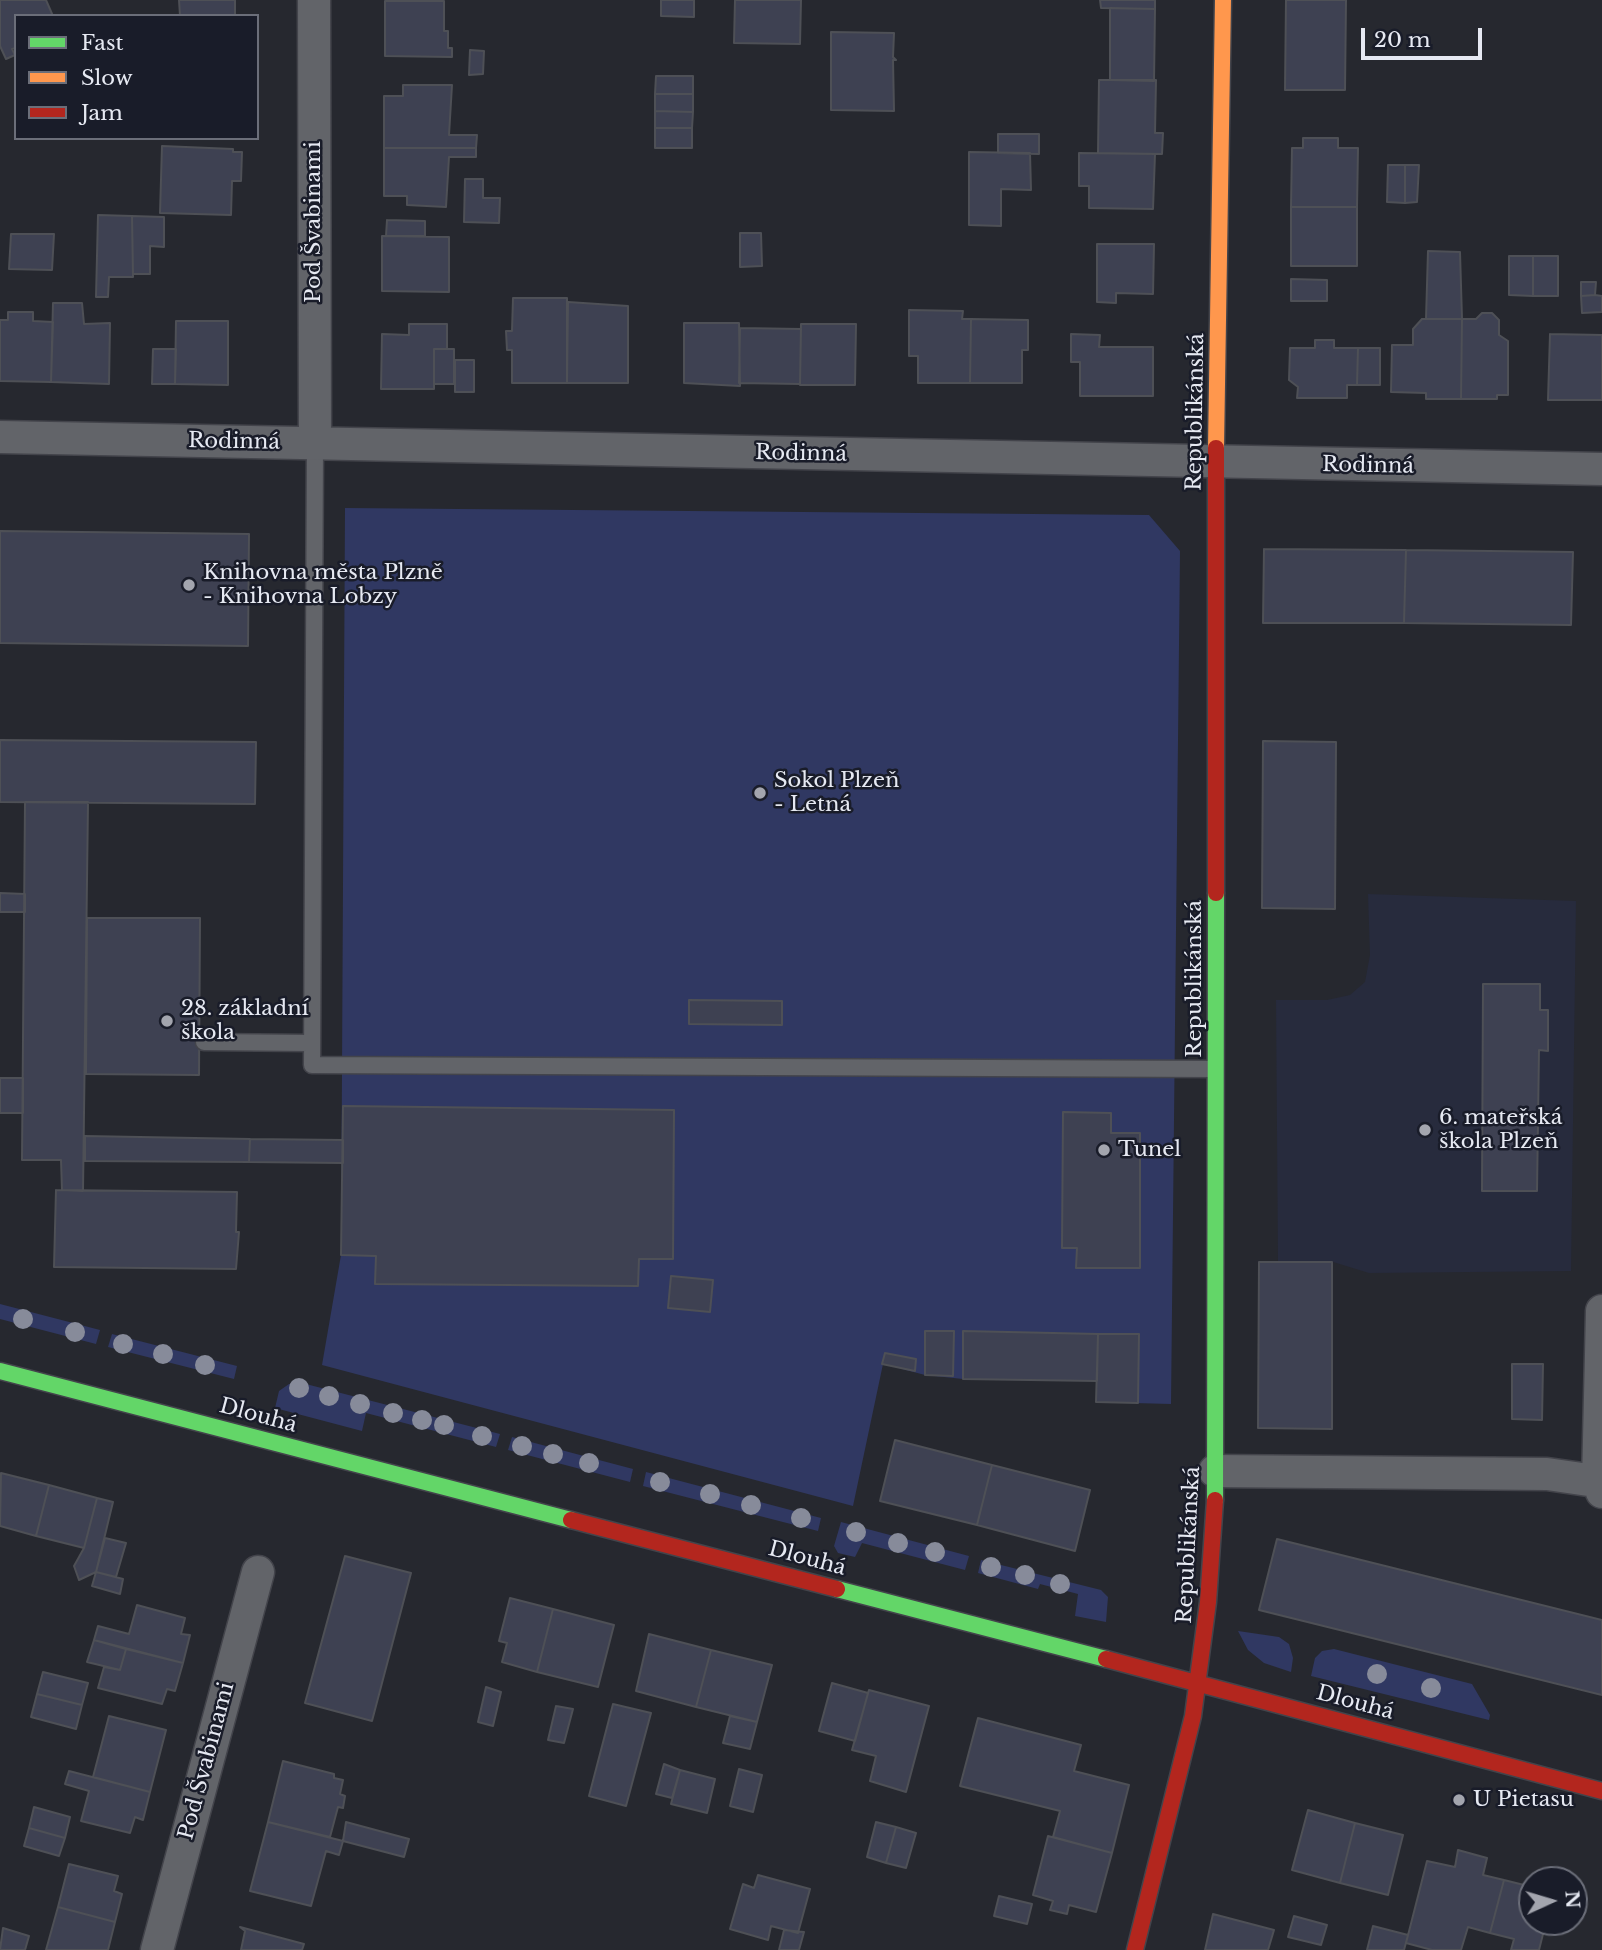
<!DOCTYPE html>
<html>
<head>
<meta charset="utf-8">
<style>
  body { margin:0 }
  #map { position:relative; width:1602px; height:1950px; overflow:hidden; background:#26282f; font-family:"Libre Baskerville",serif }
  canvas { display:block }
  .legend { position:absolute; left:14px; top:14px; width:245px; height:126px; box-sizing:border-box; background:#191c29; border:2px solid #6b6e79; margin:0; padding:9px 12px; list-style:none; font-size:21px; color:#e6e9f2 }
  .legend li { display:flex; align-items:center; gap:14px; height:35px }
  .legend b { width:35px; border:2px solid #6b6e79 }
  .north { position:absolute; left:1518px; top:1866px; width:70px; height:70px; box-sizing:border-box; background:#191c29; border:2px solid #6b6e79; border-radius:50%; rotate:86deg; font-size:19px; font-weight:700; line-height:28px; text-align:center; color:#e6e9f2 }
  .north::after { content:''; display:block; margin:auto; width:24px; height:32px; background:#a3a5ae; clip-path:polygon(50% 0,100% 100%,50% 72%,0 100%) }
  .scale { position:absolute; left:1361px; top:28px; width:121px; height:32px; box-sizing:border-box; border:4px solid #e6e9f2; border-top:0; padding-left:9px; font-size:21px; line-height:24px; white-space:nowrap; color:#e6e9f2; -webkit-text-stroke:5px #191c29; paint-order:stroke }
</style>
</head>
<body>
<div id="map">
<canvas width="1602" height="1950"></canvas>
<ul class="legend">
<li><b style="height:9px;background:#63d668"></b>Fast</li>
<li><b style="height:9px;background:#ff974d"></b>Slow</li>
<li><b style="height:9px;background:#b3261e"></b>Jam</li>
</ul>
<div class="north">N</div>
<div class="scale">20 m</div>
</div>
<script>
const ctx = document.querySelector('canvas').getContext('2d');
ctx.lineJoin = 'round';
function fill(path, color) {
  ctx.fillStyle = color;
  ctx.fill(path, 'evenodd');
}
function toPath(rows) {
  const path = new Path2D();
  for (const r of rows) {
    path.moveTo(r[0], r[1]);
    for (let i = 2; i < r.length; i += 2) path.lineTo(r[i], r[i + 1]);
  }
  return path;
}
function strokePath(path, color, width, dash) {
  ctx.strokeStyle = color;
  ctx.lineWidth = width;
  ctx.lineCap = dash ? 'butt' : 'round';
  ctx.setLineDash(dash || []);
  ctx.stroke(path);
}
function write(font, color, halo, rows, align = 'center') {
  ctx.font = font + ' "Libre Baskerville",serif';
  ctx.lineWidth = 5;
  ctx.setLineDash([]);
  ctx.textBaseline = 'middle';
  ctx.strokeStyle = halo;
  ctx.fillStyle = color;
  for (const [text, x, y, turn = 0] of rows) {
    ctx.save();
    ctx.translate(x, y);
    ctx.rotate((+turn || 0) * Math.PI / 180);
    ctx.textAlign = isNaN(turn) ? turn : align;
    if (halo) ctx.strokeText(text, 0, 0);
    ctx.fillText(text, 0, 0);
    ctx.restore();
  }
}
const built = toPath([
  [1368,894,1576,901,1571,1271,1369,1273,1330,1261,1278,1261,1276,1000,1327,1000,1350,995,1365,982,1370,955]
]);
const green = toPath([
  [345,508,1149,515,1180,551,1171,1404,1096,1402,1096,1381,963,1379,925,1375,883,1364,853,1506,322,1365,341,1255],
  [0,1304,100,1330,96,1344,0,1319],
  [112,1334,237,1366,234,1379,108,1347],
  [302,1383,500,1434,496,1447,366,1413,362,1431,275,1408,279,1391,289,1384],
  [512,1437,633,1469,630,1482,508,1450],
  [646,1472,821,1518,818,1531,643,1486],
  [841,1522,969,1556,965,1570,862,1543,855,1557,838,1553,834,1546],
  [981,1560,1101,1590,1108,1597,1106,1622,1075,1616,1078,1594,1040,1584,1038,1589,978,1573],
  [1238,1631,1279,1637,1289,1644,1293,1658,1291,1672,1264,1663,1248,1650],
  [1334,1649,1472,1684,1490,1715,1489,1720,1311,1676,1315,1658,1322,1651]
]);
const building = toPath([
  [0,0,46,0,53,16,16,16,16,48,12,49,15,55,6,59,0,46,0,0],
  [179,0,235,0,235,16,180,16,179,0],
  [661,0,694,0,694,17,661,16,661,0],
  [735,0,801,0,800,44,734,43,735,0],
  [1100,0,1155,0,1155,9,1101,8,1100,0],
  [1286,0,1346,0,1345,90,1285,90,1286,0],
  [385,1,444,1,444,31,448,31,448,48,452,48,452,57,385,56,385,1],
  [1110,8,1155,9,1154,81,1110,80,1110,8],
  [831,32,894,33,893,57,896,60,893,60,894,111,831,110,831,32],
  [470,50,484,51,483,74,469,75,470,50],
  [656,76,693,76,693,94,655,94,656,76],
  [1099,80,1156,80,1155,133,1163,133,1162,154,1098,153,1099,80],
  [403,85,452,85,449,135,477,135,476,148,384,148,384,96,403,96,403,85],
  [655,94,693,94,693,112,655,111,655,94],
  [655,111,693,112,692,128,655,128,655,111],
  [655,128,692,128,692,148,655,148,655,128],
  [998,134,1039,134,1039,154,998,153,998,134],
  [1303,138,1338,138,1338,148,1358,148,1357,207,1291,207,1292,148,1303,148,1303,138],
  [162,146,233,149,233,152,242,152,241,181,232,181,231,215,160,213,162,146],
  [384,148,476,148,476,157,449,157,446,207,407,205,407,196,384,196,384,148],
  [969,152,1030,153,1031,190,1001,189,1001,226,969,225,969,152],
  [1079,153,1155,154,1153,209,1089,208,1089,186,1079,186,1079,153],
  [1388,165,1405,165,1405,203,1387,202,1388,165],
  [1405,165,1419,165,1417,202,1405,203,1405,165],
  [465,179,483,179,483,198,500,198,499,223,464,222,465,179],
  [1291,207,1357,207,1357,266,1291,266,1291,207],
  [98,215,132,216,133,277,109,277,108,297,96,297,98,215],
  [132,216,164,217,164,247,150,246,150,274,133,274,132,216],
  [387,220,425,221,425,236,386,236,387,220],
  [740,233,761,233,762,266,740,267,740,233],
  [11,234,54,234,52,270,9,269,11,234],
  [382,236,449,237,449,292,382,291,382,236],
  [1097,244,1154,244,1153,294,1116,293,1116,303,1097,302,1097,244],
  [1428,251,1460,252,1462,319,1426,319,1428,251],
  [1509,256,1533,256,1533,296,1509,295,1509,256],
  [1533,256,1558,256,1558,296,1533,296,1533,256],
  [1291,279,1327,280,1327,301,1291,301,1291,279],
  [1581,282,1596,282,1595,295,1581,296,1581,282],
  [1595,295,1602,296,1602,312,1582,313,1581,296,1595,295],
  [513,298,567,298,567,383,512,383,512,350,507,350,506,331,512,331,513,298],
  [568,302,628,306,628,383,567,383,568,302],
  [53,303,82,303,84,324,110,323,109,384,51,382,53,303],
  [909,310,963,311,962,319,971,319,970,383,918,383,918,356,909,356,909,310],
  [8,312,33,312,33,321,53,322,51,382,0,381,0,320,8,320,8,312],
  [1482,313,1492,313,1499,320,1499,335,1508,341,1508,395,1497,395,1497,399,1461,399,1462,319,1476,319,1482,313],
  [971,319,1028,320,1028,350,1022,350,1022,383,970,383,971,319],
  [1422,319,1462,319,1461,399,1426,399,1426,393,1391,392,1392,345,1413,345,1413,329,1422,319],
  [176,321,228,321,228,385,175,384,176,321],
  [684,323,739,323,740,386,684,383,684,323],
  [409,324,447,324,447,349,434,349,434,389,381,389,382,334,409,335,409,324],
  [801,324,856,324,855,385,800,385,801,324],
  [740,328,801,329,800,384,739,383,740,328],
  [1071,334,1100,335,1099,347,1153,347,1153,396,1080,396,1080,362,1071,362,1071,334],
  [1550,334,1602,335,1602,400,1548,400,1550,334],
  [1315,340,1334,340,1334,348,1358,348,1357,385,1347,385,1347,398,1297,398,1298,387,1289,380,1290,348,1315,348,1315,340],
  [1358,348,1380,348,1380,385,1357,385,1358,348],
  [153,349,176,349,175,384,152,384,153,349],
  [434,349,454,349,454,384,434,384,434,349],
  [455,360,474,360,474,392,455,392,455,360],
  [0,531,249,534,248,646,0,643,0,531],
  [1264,549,1406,550,1404,623,1263,623,1264,549],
  [1406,550,1573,552,1571,625,1404,623,1406,550],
  [0,740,256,742,255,804,0,802,0,740],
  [1263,741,1336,742,1335,909,1262,908,1263,741],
  [25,802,88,802,83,1191,62,1190,61,1160,22,1160,25,802],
  [0,893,25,894,25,912,0,912,0,893],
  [87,918,200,918,199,1075,86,1074,87,918],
  [1483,984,1540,984,1540,1010,1548,1010,1548,1051,1539,1050,1537,1191,1482,1191,1483,984],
  [689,1000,782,1001,782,1025,689,1024,689,1000],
  [0,1078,23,1078,23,1113,0,1113,0,1078],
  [343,1106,674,1110,673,1259,639,1259,638,1286,375,1284,376,1256,341,1255,343,1106],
  [1063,1112,1111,1113,1111,1133,1140,1133,1140,1268,1076,1268,1077,1248,1062,1248,1063,1112],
  [85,1136,250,1139,249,1162,85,1161,85,1136],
  [250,1139,343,1140,343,1163,249,1162,250,1139],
  [56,1190,237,1192,236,1232,239,1232,236,1269,54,1267,56,1190],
  [1259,1262,1332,1262,1332,1429,1258,1428,1259,1262],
  [671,1276,713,1280,710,1312,668,1308,671,1276],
  [925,1331,954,1331,953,1376,925,1375,925,1331],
  [963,1331,1098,1334,1097,1381,963,1379,963,1331],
  [1098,1334,1139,1334,1138,1403,1096,1402,1098,1334],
  [885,1353,916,1359,915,1371,882,1364,885,1353],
  [1512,1364,1543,1364,1542,1420,1512,1419,1512,1364],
  [895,1440,992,1465,977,1525,880,1501,895,1440],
  [992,1465,1090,1490,1075,1551,977,1525,992,1465],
  [1,1473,49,1485,36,1536,0,1526,1,1473],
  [49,1485,97,1498,84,1548,36,1536,49,1485],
  [97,1498,113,1502,96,1572,79,1580,74,1566,84,1548,97,1498],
  [105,1538,126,1543,116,1577,96,1572,105,1538],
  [1277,1539,1602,1620,1602,1695,1259,1610,1277,1539],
  [345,1556,411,1573,372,1721,305,1703,345,1556],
  [96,1572,123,1579,120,1594,92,1586,96,1572],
  [510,1598,553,1609,537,1672,502,1662,507,1643,499,1641,510,1598],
  [137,1605,185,1618,181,1634,190,1635,183,1663,94,1640,98,1626,129,1634,137,1605],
  [553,1609,614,1625,598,1687,537,1672,553,1609],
  [649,1634,711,1650,696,1707,636,1691,649,1634],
  [94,1640,126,1649,120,1670,87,1662,94,1640],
  [126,1649,183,1663,175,1691,167,1689,162,1704,98,1688,104,1667,120,1670,126,1649],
  [711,1650,772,1665,757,1722,696,1707,711,1650],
  [43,1672,88,1683,82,1705,37,1694,43,1672],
  [832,1683,868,1693,855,1741,819,1731,832,1683],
  [486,1687,501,1692,493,1726,478,1722,486,1687],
  [869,1690,929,1706,906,1792,870,1781,876,1756,852,1750,869,1690],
  [37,1694,82,1705,76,1729,31,1717,37,1694],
  [613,1704,651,1713,626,1806,589,1796,613,1704],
  [556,1706,573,1709,564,1743,548,1740,556,1706],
  [109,1716,166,1730,150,1792,93,1777,109,1716],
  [730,1716,757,1722,750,1749,723,1743,730,1716],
  [978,1718,1081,1745,1074,1771,1129,1785,1112,1853,1053,1837,1060,1811,960,1786,978,1718],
  [283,1761,334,1774,334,1778,343,1780,340,1794,345,1796,343,1808,338,1807,330,1837,268,1822,283,1761],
  [664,1764,680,1770,672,1798,656,1794,664,1764],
  [739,1769,762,1775,753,1812,730,1806,739,1769],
  [680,1770,715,1779,707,1813,671,1804,680,1770],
  [69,1771,150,1792,143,1820,135,1817,130,1833,81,1821,89,1791,65,1784,69,1771],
  [34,1807,70,1817,65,1838,29,1828,34,1807],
  [1308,1810,1355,1823,1340,1883,1292,1870,1308,1810],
  [268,1822,343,1841,339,1855,326,1851,311,1906,250,1891,268,1822],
  [346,1822,409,1839,404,1857,343,1841,346,1822],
  [876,1822,896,1827,886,1863,867,1857,876,1822],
  [1355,1823,1403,1835,1388,1895,1340,1883,1355,1823],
  [896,1827,916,1833,906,1868,886,1863,896,1827],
  [29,1828,65,1838,59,1856,24,1846,29,1828],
  [1048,1836,1112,1853,1096,1912,1069,1905,1067,1914,1050,1910,1053,1901,1033,1895,1048,1836],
  [1458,1850,1487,1858,1483,1875,1504,1880,1490,1933,1468,1927,1461,1950,1432,1950,1406,1943,1427,1861,1455,1867,1458,1850],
  [69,1864,118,1876,114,1891,122,1894,115,1922,58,1907,69,1864],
  [758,1875,810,1889,798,1933,771,1926,768,1940,730,1929,743,1884,754,1888,758,1875],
  [1504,1880,1532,1887,1532,1922,1546,1922,1539,1950,1511,1950,1514,1939,1490,1933,1504,1880],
  [999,1896,1032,1904,1027,1924,994,1916,999,1896],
  [58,1907,115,1922,108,1950,46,1950,58,1907],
  [1213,1914,1274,1930,1268,1950,1205,1950,1213,1914],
  [1294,1916,1327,1925,1321,1945,1288,1937,1294,1916],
  [1373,1926,1408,1935,1404,1950,1367,1950,1373,1926],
  [240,1927,304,1944,302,1950,241,1950,245,1931,240,1927],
  [3,1928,29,1936,25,1950,0,1950,3,1928],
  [784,1930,804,1932,799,1950,779,1950,784,1930]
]);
const lane = toPath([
  [315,443,312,1065,1215,1069],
  [204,1042,310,1043]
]);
const street = toPath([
  [314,0,315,443],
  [0,437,1602,469],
  [1602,1311,1598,1482,1602,1492],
  [1215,1471,1547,1474,1602,1482],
  [157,1950,258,1572]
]);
const fast = toPath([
  [0,1371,571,1520],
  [1215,1500,1216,893],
  [837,1589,1106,1659]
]);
const slow = toPath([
  [1216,448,1223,0]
]);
const jam = toPath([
  [1216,893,1216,448],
  [571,1520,837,1589],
  [1106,1659,1602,1791],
  [1135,1950,1193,1716,1208,1602,1215,1500]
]);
const trees = [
  [23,1319],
  [75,1332],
  [123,1344],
  [163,1354],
  [205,1365],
  [299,1388],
  [329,1396],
  [360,1404],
  [393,1413],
  [422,1420],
  [444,1425],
  [482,1436],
  [522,1446],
  [553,1454],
  [589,1463],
  [660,1482],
  [710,1494],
  [751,1505],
  [801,1518],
  [856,1532],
  [898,1543],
  [935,1552],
  [991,1567],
  [1025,1575],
  [1060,1584],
  [1377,1674],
  [1431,1688]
];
const markers = [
  [189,585,7,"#a3a5ae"],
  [760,793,7,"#a3a5ae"],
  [167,1021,7,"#a3a5ae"],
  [1425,1130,7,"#a3a5ae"],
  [1104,1150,7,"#a3a5ae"],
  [1459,1800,7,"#a3a5ae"]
];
const streetNames = [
  ["Pod Švabinami",314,222,-90],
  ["Republikánská",1196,412,-89],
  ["Rodinná",234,442,1],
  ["Rodinná",801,454,1],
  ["Rodinná",1368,466,1],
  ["Republikánská",1195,979,-90],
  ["Dlouhá",258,1416,15],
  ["Republikánská",1189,1545,-87],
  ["Dlouhá",807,1559,15],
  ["Dlouhá",1355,1703,15],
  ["Pod Švabinami",207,1761,-75]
];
const poiNames = [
  ["Knihovna města Plzně",203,573],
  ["- Knihovna Lobzy",203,597],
  ["Sokol Plzeň",774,781],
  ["- Letná",774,805],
  ["28. základní",181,1009],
  ["škola",181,1033],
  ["6. mateřská",1439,1118],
  ["škola Plzeň",1439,1142],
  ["Tunel",1118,1150],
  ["U Pietasu",1473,1800]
];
fill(built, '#272b3d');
fill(green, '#303862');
fill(building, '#3e4152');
strokePath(building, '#4e5056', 2);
strokePath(lane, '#43444b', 19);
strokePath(street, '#43444b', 35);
strokePath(fast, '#43444b', 19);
strokePath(slow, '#43444b', 19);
strokePath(jam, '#43444b', 19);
strokePath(lane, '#626469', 16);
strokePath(street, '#626469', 32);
strokePath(fast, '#63d668', 16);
strokePath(slow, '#ff974d', 16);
strokePath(jam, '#b3261e', 16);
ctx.fillStyle = '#878b9a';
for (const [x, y] of trees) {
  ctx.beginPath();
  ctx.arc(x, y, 10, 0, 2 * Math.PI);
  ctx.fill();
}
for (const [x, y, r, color] of markers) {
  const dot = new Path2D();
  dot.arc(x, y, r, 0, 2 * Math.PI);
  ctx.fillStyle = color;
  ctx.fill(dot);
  strokePath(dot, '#191c29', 2.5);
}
write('21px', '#e6e9f2', '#191c29', streetNames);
write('21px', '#e6e9f2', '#191c29', poiNames, 'left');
</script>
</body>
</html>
